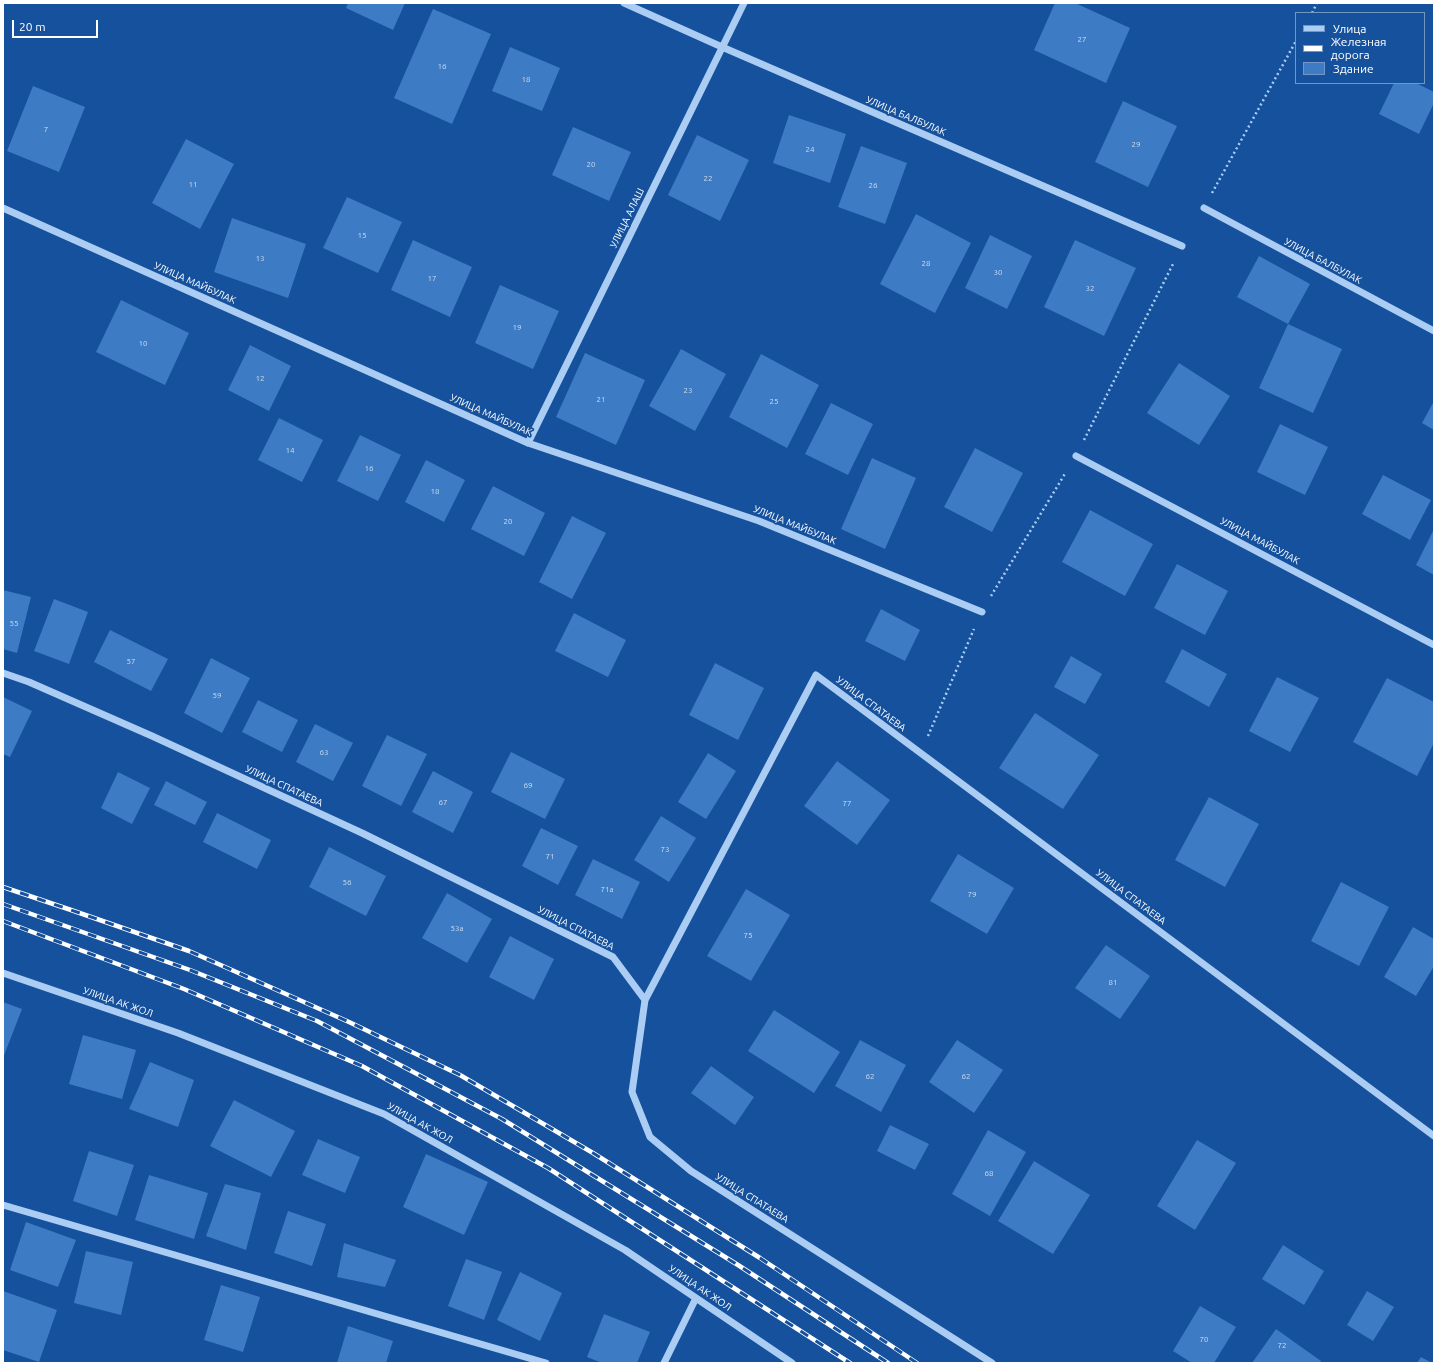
<!DOCTYPE html>
<html>
<head>
<meta charset="utf-8">
<style>
  body { margin:0 }
  #map { position:relative; width:1437px; height:1366px; overflow:hidden; background:#15519d; font-family:Ubuntu,sans-serif }
  canvas { display:block }
  .frame { position:absolute; inset:0; border:4px solid #fff; pointer-events:none }
  .legend { position:absolute; left:1295px; top:12px; width:130px; height:72px; box-sizing:border-box; background:#15519d; border:1px solid #7397c4; margin:0; padding:5px 7px; list-style:none; font-size:12px; color:#fff }
  .legend li { display:flex; align-items:center; gap:8px; height:20px }
  .legend b { width:20px; border:1px solid #7397c4 }
  .scale { position:absolute; left:12px; top:20px; width:86px; height:18px; box-sizing:border-box; border:2px solid #fff; border-top:0; padding-left:5px; font-size:12px; line-height:14px; white-space:nowrap; color:#fff; -webkit-text-stroke:3px #15519d; paint-order:stroke }
</style>
</head>
<body>
<div id="map">
<canvas width="1437" height="1366"></canvas>
<div class="frame"></div>
<ul class="legend">
<li><b style="height:5px;background:#abcdf3"></b>Улица</li>
<li><b style="height:5px;background:#fff"></b>Железная дорога</li>
<li><b style="height:11px;background:#3d7bc4"></b>Здание</li>
</ul>
<div class="scale">20 m</div>
</div>
<script>
const ctx = document.querySelector('canvas').getContext('2d');
ctx.lineJoin = 'round';
function fill(path, color) {
  ctx.fillStyle = color;
  ctx.fill(path, 'evenodd');
}
function toPath(rows) {
  const path = new Path2D();
  for (const r of rows) {
    path.moveTo(r[0], r[1]);
    for (let i = 2; i < r.length; i += 2) path.lineTo(r[i], r[i + 1]);
  }
  return path;
}
function strokePath(path, color, width, dash) {
  ctx.strokeStyle = color;
  ctx.lineWidth = width;
  ctx.lineCap = dash ? 'butt' : 'round';
  ctx.setLineDash(dash || []);
  ctx.stroke(path);
}
function write(font, color, halo, rows, align = 'center') {
  ctx.font = font + ' Ubuntu,sans-serif';
  ctx.lineWidth = 3.5;
  ctx.setLineDash([]);
  ctx.textBaseline = 'middle';
  ctx.strokeStyle = halo;
  ctx.fillStyle = color;
  for (const [text, x, y, turn = 0] of rows) {
    ctx.save();
    ctx.translate(x, y);
    ctx.rotate((+turn || 0) * Math.PI / 180);
    ctx.textAlign = isNaN(turn) ? turn : align;
    if (halo) ctx.strokeText(text, 0, 0);
    ctx.fillText(text, 0, 0);
    ctx.restore();
  }
}
const building = toPath([
  [348,3,405,3,393,30,346,8],
  [1055,3,1075,3,1130,28,1106,83,1034,50],
  [433,9,491,34,452,124,394,98],
  [510,47,560,68,542,111,492,91],
  [1394,83,1416,83,1434,92,1434,103,1419,134,1379,114],
  [33,86,85,107,59,172,7,151],
  [1123,101,1177,126,1148,187,1095,162],
  [789,115,846,134,830,183,773,163],
  [573,127,631,152,609,201,552,175],
  [697,135,749,160,720,221,668,195],
  [186,139,234,164,200,229,152,203],
  [861,146,907,163,885,224,838,207],
  [347,197,402,222,378,273,323,248],
  [916,214,971,243,935,313,880,284],
  [232,218,306,244,288,298,214,272],
  [990,235,1032,256,1007,309,965,288],
  [413,240,472,267,450,317,391,290],
  [1075,240,1136,268,1104,336,1044,307],
  [1259,256,1310,284,1288,324,1342,349,1313,413,1259,388,1288,324,1237,297],
  [500,285,559,311,533,369,475,343],
  [121,300,189,333,165,385,96,352],
  [250,345,291,366,269,411,228,390],
  [681,349,726,374,695,431,649,406],
  [585,353,645,380,616,445,556,417],
  [761,354,819,385,787,448,729,417],
  [1179,363,1230,396,1199,445,1147,413],
  [1434,401,1434,430,1422,423],
  [831,403,873,424,848,475,805,454],
  [279,418,323,440,302,482,258,460],
  [1280,424,1328,447,1305,495,1257,472],
  [360,435,401,455,378,501,337,481],
  [975,448,1023,473,992,532,944,507],
  [872,458,916,478,885,549,841,529],
  [426,460,465,480,444,522,405,502],
  [1383,475,1431,500,1410,540,1362,514],
  [493,486,545,513,524,556,471,529],
  [1090,510,1153,544,1125,596,1062,562],
  [572,516,606,533,572,599,539,582],
  [1434,529,1434,575,1416,565],
  [1177,564,1228,591,1205,635,1154,608],
  [3,590,31,597,17,653,3,649],
  [54,599,88,612,69,664,34,651],
  [881,609,920,630,905,661,865,641],
  [574,613,626,640,608,677,555,651],
  [110,630,168,659,151,691,94,662],
  [1182,649,1227,674,1209,707,1165,682],
  [1071,656,1102,674,1085,704,1054,687],
  [211,658,250,678,222,733,184,713],
  [715,663,764,688,738,740,689,715],
  [1277,677,1319,698,1290,752,1249,731],
  [1387,678,1434,702,1434,743,1417,776,1353,742],
  [3,697,32,711,10,757,3,754],
  [258,700,298,720,282,752,242,732],
  [1035,713,1099,755,1063,809,999,768],
  [315,724,353,743,333,781,296,762],
  [387,735,427,754,401,806,362,786],
  [511,752,565,779,545,819,491,792],
  [708,753,736,771,706,819,678,802],
  [837,761,890,800,857,845,804,806],
  [433,771,473,792,453,833,412,812],
  [118,772,150,788,132,824,101,808],
  [166,781,207,802,195,825,154,805],
  [1209,797,1259,824,1225,887,1175,860],
  [217,813,271,840,257,869,203,842],
  [661,816,696,838,669,882,634,860],
  [541,828,578,846,558,885,522,866],
  [329,847,386,876,366,916,309,887],
  [958,854,1014,888,987,934,930,901],
  [593,859,640,882,622,919,575,895],
  [1341,882,1389,907,1359,966,1311,941],
  [746,889,790,915,751,981,707,956],
  [447,893,492,919,467,963,422,938],
  [1413,927,1434,939,1434,966,1416,996,1384,977],
  [510,936,554,959,534,1000,489,977],
  [1106,945,1150,976,1120,1019,1075,988],
  [3,1002,22,1009,3,1058],
  [774,1010,840,1052,814,1093,748,1051],
  [83,1035,136,1050,122,1099,69,1084],
  [860,1040,906,1065,881,1112,835,1086],
  [957,1040,1003,1070,974,1113,929,1082],
  [150,1062,194,1080,178,1127,129,1109],
  [711,1066,754,1097,735,1125,691,1093],
  [234,1100,295,1131,271,1177,210,1146],
  [890,1125,929,1144,915,1170,877,1151],
  [988,1130,1026,1152,990,1216,952,1194],
  [318,1139,360,1157,345,1193,302,1175],
  [1197,1140,1236,1163,1195,1230,1157,1206],
  [89,1151,134,1165,117,1216,73,1201],
  [426,1154,488,1182,464,1235,403,1207],
  [1034,1161,1090,1195,1053,1254,998,1221],
  [149,1175,208,1193,194,1239,135,1220],
  [225,1184,261,1193,246,1250,206,1236],
  [288,1211,326,1224,312,1266,274,1253],
  [26,1222,76,1240,58,1287,10,1270],
  [344,1243,396,1260,385,1287,337,1277],
  [1283,1245,1324,1271,1304,1305,1262,1279],
  [86,1251,133,1262,121,1315,74,1303],
  [466,1259,502,1272,484,1320,448,1306],
  [520,1272,562,1293,540,1341,497,1320],
  [221,1285,260,1297,243,1352,204,1340],
  [3,1291,57,1310,39,1362,3,1350],
  [1367,1291,1394,1307,1373,1341,1347,1325],
  [1200,1306,1236,1327,1214,1363,1192,1363,1173,1351],
  [604,1314,650,1332,637,1363,602,1363,587,1357],
  [348,1326,393,1341,386,1363,337,1363],
  [1276,1329,1321,1361,1320,1363,1252,1363],
  [1421,1357,1432,1363,1417,1363]
]);
const path = toPath([
  [1312,13,1317,3],
  [1212,193,1296,41],
  [1084,440,1174,262],
  [991,596,1066,472],
  [928,736,974,629]
]);
const minor = toPath([
  [624,3,722,47,1182,246],
  [3,208,528,443,759,521,982,612],
  [1204,208,1434,331],
  [528,443,744,3],
  [1076,456,1434,645],
  [3,673,29,682,152,736,362,833,613,957,645,1000,632,1092,650,1137,691,1171,992,1363],
  [3,973,178,1033,384,1114,625,1250,792,1363],
  [645,1000,816,675,1434,1136],
  [3,1205,546,1363],
  [664,1363,696,1298]
]);
const rail = toPath([
  [3,887,71,910,189,951,349,1022,460,1075,593,1153,760,1258,917,1363],
  [3,904,190,970,317,1021,502,1119,738,1265,888,1363],
  [3,921,184,989,362,1066,548,1168,850,1363]
]);
const numberNames = [
  ["27",1082,39],
  ["16",442,66],
  ["18",526,79],
  ["7",46,129],
  ["29",1136,144],
  ["24",810,149],
  ["20",591,164],
  ["22",708,178],
  ["11",193,184],
  ["26",873,185],
  ["15",362,235],
  ["13",260,258],
  ["28",926,263],
  ["30",998,272],
  ["17",432,278],
  ["32",1090,288],
  ["19",517,327],
  ["10",143,343],
  ["12",260,378],
  ["23",688,390],
  ["21",601,399],
  ["25",774,401],
  ["14",290,450],
  ["16",369,468],
  ["18",435,491],
  ["20",508,521],
  ["55",14,623],
  ["57",131,661],
  ["59",217,695],
  ["63",324,752],
  ["69",528,785],
  ["67",443,802],
  ["77",847,803],
  ["73",665,849],
  ["71",550,856],
  ["56",347,882],
  ["71а",607,889],
  ["79",972,894],
  ["53а",457,928],
  ["75",748,935],
  ["81",1113,982],
  ["62",870,1076],
  ["62",966,1076],
  ["68",989,1173],
  ["70",1204,1339],
  ["72",1282,1345]
];
const streetNames = [
  ["УЛИЦА БАЛБУЛАК",906,116,23],
  ["УЛИЦА АЛАШ",627,218,-64],
  ["УЛИЦА БАЛБУЛАК",1323,261,28],
  ["УЛИЦА МАЙБУЛАК",195,283,24],
  ["УЛИЦА МАЙБУЛАК",491,415,24],
  ["УЛИЦА МАЙБУЛАК",795,525,22],
  ["УЛИЦА МАЙБУЛАК",1260,541,28],
  ["УЛИЦА СПАТАЕВА",871,704,37],
  ["УЛИЦА СПАТАЕВА",284,786,25],
  ["УЛИЦА СПАТАЕВА",1131,897,37],
  ["УЛИЦА СПАТАЕВА",576,928,27],
  ["УЛИЦА АК ЖОЛ",118,1002,19],
  ["УЛИЦА АК ЖОЛ",420,1123,29],
  ["УЛИЦА СПАТАЕВА",752,1198,32],
  ["УЛИЦА АК ЖОЛ",700,1288,34]
];
fill(building, '#3d7bc4');
strokePath(path, '#abcdf3', 2.5, [2, 3]);
strokePath(minor, '#abcdf3', 7);
strokePath(rail, '#fff', 4.5);
strokePath(rail, '#15519d', 3, [9]);
write('8px', '#cedef0', null, numberNames);
write('10px', '#fff', '#15519d', streetNames);
</script>
</body>
</html>
